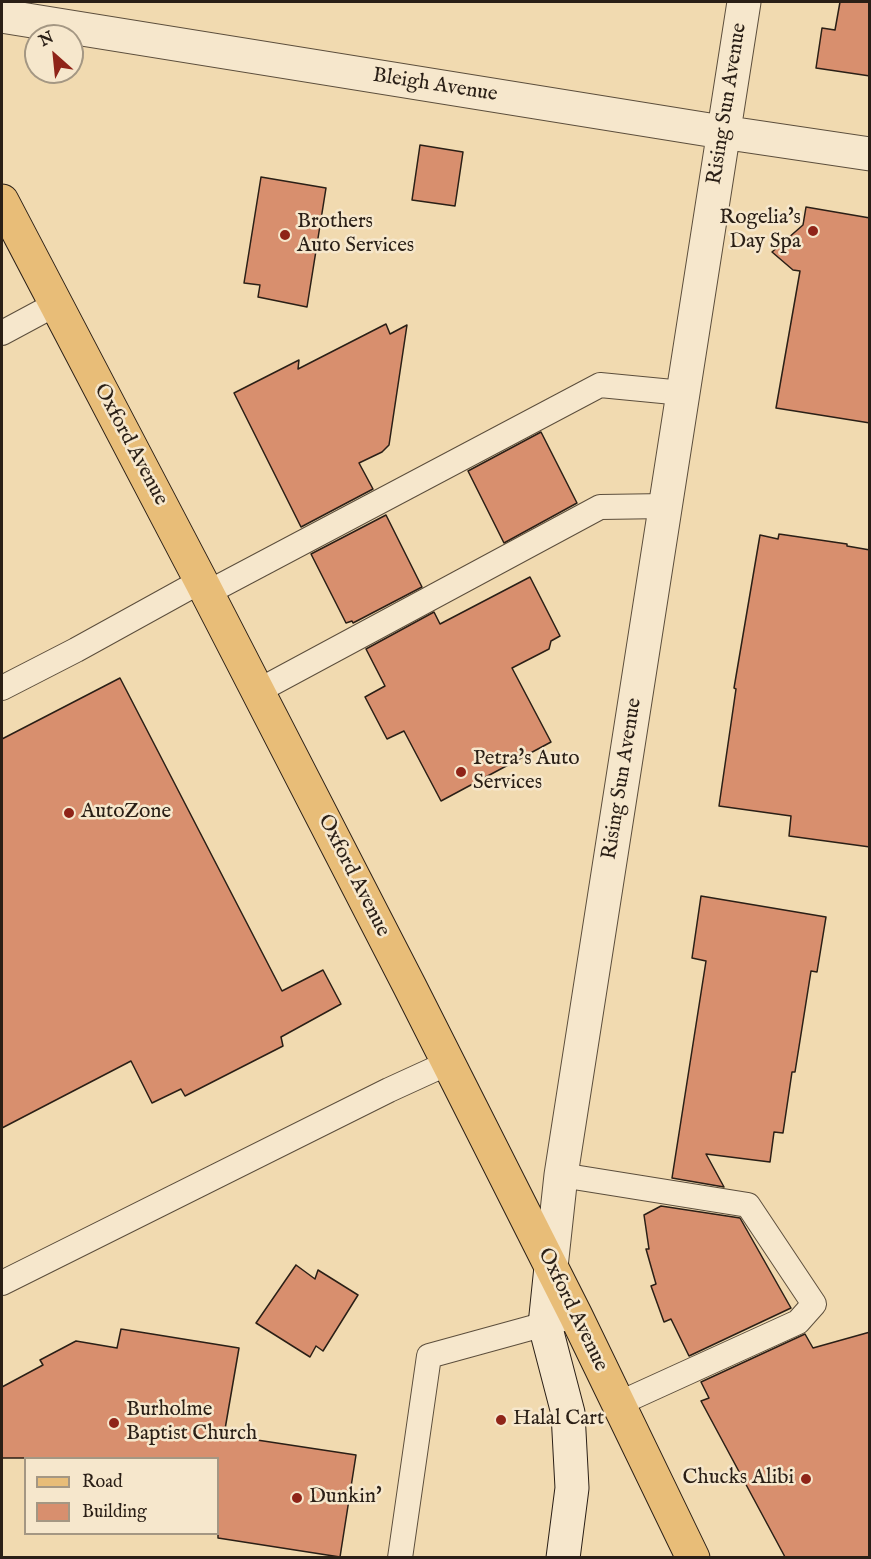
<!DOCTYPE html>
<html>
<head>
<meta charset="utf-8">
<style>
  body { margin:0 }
  #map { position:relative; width:871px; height:1559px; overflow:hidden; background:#f1dab0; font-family:"IM FELL English",serif }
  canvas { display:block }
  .frame { position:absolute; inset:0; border:3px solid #2a1f16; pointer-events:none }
  .legend { position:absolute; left:24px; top:1457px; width:195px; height:78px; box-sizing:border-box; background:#f6e7cc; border:2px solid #a49783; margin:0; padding:8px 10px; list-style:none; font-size:18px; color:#2a1f16 }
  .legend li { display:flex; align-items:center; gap:12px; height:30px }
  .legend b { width:30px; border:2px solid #a49783 }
  .north { position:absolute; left:24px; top:24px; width:60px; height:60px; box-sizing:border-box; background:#f6e7cc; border:2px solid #a49783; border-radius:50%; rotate:333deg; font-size:16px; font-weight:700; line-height:24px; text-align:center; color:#2a1f16 }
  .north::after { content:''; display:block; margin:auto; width:21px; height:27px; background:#8f2418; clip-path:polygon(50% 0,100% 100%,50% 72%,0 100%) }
</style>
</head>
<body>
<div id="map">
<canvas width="871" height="1559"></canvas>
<div class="frame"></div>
<ul class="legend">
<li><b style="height:8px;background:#e8bd78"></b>Road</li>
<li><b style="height:16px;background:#d88f6e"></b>Building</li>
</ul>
<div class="north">N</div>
</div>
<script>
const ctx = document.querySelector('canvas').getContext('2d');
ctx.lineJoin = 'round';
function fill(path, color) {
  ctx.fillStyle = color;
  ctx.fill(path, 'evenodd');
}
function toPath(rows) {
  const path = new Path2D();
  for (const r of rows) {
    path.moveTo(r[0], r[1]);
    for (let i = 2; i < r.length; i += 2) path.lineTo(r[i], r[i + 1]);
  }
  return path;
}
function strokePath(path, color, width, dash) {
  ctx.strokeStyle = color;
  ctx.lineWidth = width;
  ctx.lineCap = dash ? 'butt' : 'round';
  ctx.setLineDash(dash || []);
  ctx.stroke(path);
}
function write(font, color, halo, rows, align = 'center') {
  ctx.font = font + ' "IM FELL English",serif';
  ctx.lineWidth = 5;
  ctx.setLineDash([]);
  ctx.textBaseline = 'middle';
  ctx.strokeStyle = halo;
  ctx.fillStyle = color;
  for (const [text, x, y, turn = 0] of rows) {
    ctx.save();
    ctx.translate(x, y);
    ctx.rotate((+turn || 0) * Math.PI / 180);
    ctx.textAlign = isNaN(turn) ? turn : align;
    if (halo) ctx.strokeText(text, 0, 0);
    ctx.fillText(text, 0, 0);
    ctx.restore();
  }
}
const building = toPath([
  [840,2,870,2,870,76,816,68,822,28,835,30,840,2],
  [420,145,463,152,455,206,412,200,420,145],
  [261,177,326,188,307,307,258,297,260,285,244,283,261,177],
  [806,207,870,218,870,423,776,408,800,271,793,270,772,252,803,225,806,207],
  [386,324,390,334,407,325,389,445,382,452,359,463,373,489,301,527,234,393,299,360,298,369,386,324],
  [541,432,577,503,504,543,468,471,541,432],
  [386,515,422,587,353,623,352,621,346,623,311,554,386,515],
  [779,534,847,544,847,546,870,550,870,847,789,836,791,816,719,806,736,689,734,688,760,535,778,539,779,534],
  [530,577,560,636,551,641,549,649,512,668,551,742,441,801,404,731,387,739,365,697,385,686,366,649,434,612,440,624,530,577],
  [120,678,282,991,323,970,341,1004,281,1037,283,1046,185,1096,181,1089,152,1103,131,1061,2,1128,2,739,120,678],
  [701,896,826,917,817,972,811,971,795,1072,792,1072,783,1133,774,1132,770,1162,706,1154,724,1187,672,1178,706,961,692,958,701,896],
  [661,1206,740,1218,791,1308,689,1356,671,1319,664,1322,651,1286,656,1284,646,1249,649,1249,644,1215,661,1206],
  [296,1265,315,1279,318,1270,358,1295,323,1351,316,1346,310,1357,256,1323,296,1265],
  [121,1329,239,1348,224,1435,356,1455,340,1557,218,1538,218,1458,2,1458,2,1387,43,1365,40,1360,76,1341,117,1348,121,1329],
  [870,1332,870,1557,785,1557,701,1401,709,1398,701,1382,805,1334,813,1348,870,1332]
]);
const service = toPath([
  [2,333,56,304],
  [207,593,600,385,683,393],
  [2,688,76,650,201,581],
  [258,691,600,507,666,506],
  [561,1175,748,1205,814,1304,798,1322,618,1404],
  [2,1283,389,1090,448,1063],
  [400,1558,429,1356,560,1320]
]);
const minor = toPath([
  [2,16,722,132,870,154],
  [551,1267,561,1175,744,2]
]);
const secondary = toPath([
  [551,1267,545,1325,568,1413,572,1488,563,1558]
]);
const primary = toPath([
  [2,201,201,581,409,985,576,1316,693,1558]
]);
const markers = [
  [813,231,6,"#8f2418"],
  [285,235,6,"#8f2418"],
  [461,772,6,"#8f2418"],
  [69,813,6,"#8f2418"],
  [501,1420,6,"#8f2418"],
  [114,1423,6,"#8f2418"],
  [806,1479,6,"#8f2418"],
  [297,1498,6,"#8f2418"]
];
const streetNames = [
  ["Bleigh Avenue",435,86,9],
  ["Rising Sun Avenue",728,104,-81],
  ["Oxford Avenue",130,445,62],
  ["Rising Sun Avenue",623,779,-81],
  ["Oxford Avenue",353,876,63],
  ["Oxford Avenue",572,1310,64]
];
const poiNames = [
  ["Rogelia's",801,219,"right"],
  ["Day Spa",801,243,"right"],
  ["Brothers",297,223],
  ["Auto Services",297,247],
  ["Petra's Auto",473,760],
  ["Services",473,784],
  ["AutoZone",81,813],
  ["Burholme",126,1411],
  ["Baptist Church",126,1435],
  ["Halal Cart",513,1420],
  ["Chucks Alibi",794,1479,"right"],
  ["Dunkin'",309,1498]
];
fill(building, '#d88f6e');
strokePath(building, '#2a1f16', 1.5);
strokePath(service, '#5c4e3c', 26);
strokePath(minor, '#5c4e3c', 35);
strokePath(secondary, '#2a1f16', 35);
strokePath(primary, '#2a1f16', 35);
strokePath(service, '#f6e7cc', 24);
strokePath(minor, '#f6e7cc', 33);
strokePath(secondary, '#f6e7cc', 33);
strokePath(primary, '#e8bd78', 33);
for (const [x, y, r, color] of markers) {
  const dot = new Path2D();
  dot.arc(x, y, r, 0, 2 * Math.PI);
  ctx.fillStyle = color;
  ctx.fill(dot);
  strokePath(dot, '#f6e7cc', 2);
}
write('21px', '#2a1f16', '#f6e7cc', streetNames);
write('21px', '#2a1f16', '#f6e7cc', poiNames, 'left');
</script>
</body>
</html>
